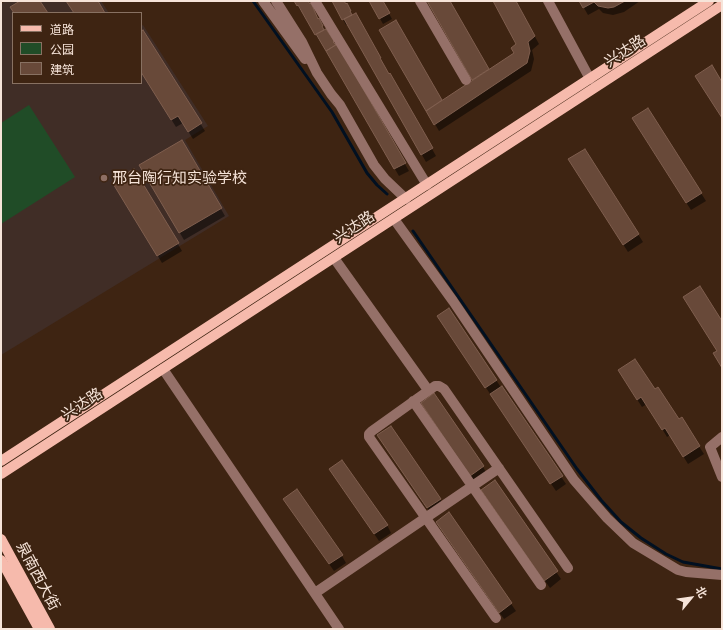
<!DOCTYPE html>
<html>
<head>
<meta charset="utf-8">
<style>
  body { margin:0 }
  #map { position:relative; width:723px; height:630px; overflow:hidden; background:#3e2412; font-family:Commissioner,"Noto Sans SC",sans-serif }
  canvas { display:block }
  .frame { position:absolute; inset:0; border:2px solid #f6e4d9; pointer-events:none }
  .legend { position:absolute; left:12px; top:12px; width:130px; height:72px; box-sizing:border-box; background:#3e2412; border:1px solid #887162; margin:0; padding:5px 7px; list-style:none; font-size:12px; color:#f6e4d9 }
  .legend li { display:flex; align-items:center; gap:8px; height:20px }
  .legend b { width:20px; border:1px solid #887162 }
  .north { position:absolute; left:671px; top:578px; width:40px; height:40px; -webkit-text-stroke:3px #3e2412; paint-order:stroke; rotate:61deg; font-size:11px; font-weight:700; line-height:16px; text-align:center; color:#f6e4d9 }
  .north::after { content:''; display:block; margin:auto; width:14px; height:18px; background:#f6e4d9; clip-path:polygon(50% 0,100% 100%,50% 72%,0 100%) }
</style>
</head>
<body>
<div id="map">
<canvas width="723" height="630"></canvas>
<div class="frame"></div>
<ul class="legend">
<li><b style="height:5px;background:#f6baac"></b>道路</li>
<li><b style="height:11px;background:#204c27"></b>公园</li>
<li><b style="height:11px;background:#684939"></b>建筑</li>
</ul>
<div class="north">北</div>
</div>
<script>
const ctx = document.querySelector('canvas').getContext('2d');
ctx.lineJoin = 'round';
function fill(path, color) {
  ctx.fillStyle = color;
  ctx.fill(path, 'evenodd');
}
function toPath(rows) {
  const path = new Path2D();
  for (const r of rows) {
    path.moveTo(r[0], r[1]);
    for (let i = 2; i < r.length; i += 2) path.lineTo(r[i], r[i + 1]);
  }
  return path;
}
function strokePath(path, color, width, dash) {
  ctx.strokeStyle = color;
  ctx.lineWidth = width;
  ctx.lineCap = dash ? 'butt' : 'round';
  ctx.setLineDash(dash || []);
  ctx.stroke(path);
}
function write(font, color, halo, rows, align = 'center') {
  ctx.font = font + ' Commissioner,"Noto Sans SC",sans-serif';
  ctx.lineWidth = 3.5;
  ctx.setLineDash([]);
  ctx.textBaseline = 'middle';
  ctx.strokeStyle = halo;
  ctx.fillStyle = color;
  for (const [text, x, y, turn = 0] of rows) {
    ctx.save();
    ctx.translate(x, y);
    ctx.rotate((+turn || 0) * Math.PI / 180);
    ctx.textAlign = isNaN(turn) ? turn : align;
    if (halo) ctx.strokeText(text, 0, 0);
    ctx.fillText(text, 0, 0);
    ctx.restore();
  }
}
const education = toPath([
  [6,1,101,1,109,13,13,13,13,83,141,83,141,26,143,25,208,126,185,140,229,216,1,355,1,4]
]);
const green = toPath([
  [29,105,75,177,1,224,1,123]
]);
const shadow = toPath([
  [295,1,307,1,318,20,319,19,325,31,331,38,335,47,337,46,409,171,399,176,320,40,319,40,302,10,301,11],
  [333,1,344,1,353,16,355,14,384,66,383,66,388,75,390,75,436,156,426,162,348,24,346,25],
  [370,1,382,1,392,19,383,24],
  [428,1,449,1,489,71,515,54,517,45,494,1,515,1,539,44,532,50,534,59,531,71,439,131,380,30,396,21,442,102,474,81],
  [580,1,640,1,624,12,613,15,603,13,599,9,588,15],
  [143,32,205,131,193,139,183,123,176,127,141,71,141,33],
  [648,109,706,201,691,210,637,126],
  [182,142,225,216,184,240,141,166],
  [585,150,643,242,628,252,574,167],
  [134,170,182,251,162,263,114,182],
  [438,317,496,380,566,484,556,491],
  [623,378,654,390,678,421,681,419,704,454,688,464,670,435,667,437,647,404,642,407],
  [426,410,483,467,487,474,475,483],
  [383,443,440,499,445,507,432,515],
  [335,477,387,525,391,533,379,541],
  [495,482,561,579,550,588,487,497],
  [289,507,342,556,346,563,334,571],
  [449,514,516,611,504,619,441,529]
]);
const stream = toPath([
  [253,1,332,112,367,173,377,185,387,194],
  [413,231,577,469,601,500,621,522,641,538,666,554,683,562,722,569]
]);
const building = toPath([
  [20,1,40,1,48,13,14,13,10,7,20,1],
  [66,1,98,1,105,13,74,13,66,1],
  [294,1,308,1,310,4,311,3,318,19,319,18,323,26,322,26,324,30,315,35,298,5,297,6,294,1],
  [332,1,344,1,346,4,347,3,351,11,350,11,352,15,342,20,332,1],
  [369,1,383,1,390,13,379,19,369,1],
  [427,1,450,1,489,69,472,80,427,1],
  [493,1,516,1,535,36,528,42,530,51,527,63,434,125,426,111,514,53,511,48,516,44,493,1],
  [579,1,625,1,614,7,608,8,598,6,594,2,583,8,579,1],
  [356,13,381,58,380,58,389,74,390,73,433,148,421,155,344,19,356,13],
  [396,20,442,100,426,111,379,30,396,20],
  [326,29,334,41,333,42,336,45,326,51,316,34,326,29],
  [143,30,202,123,188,132,178,116,171,120,141,72,141,32,143,30],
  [337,44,406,163,394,169,326,51,337,44],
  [712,65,722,82,722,118,695,76,712,65],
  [648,108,702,193,686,203,632,118,648,108],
  [182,140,222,208,179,233,139,165,182,140],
  [585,149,639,234,623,245,568,159,585,149],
  [134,169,179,243,157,256,112,182,134,169],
  [700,286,722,321,722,368,713,353,717,351,683,297,700,286],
  [449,308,497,380,485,388,437,316,449,308],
  [635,359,655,389,658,387,679,419,682,417,700,446,683,457,665,428,662,430,641,397,637,400,618,370,635,359],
  [502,386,563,476,550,484,490,394,502,386],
  [434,393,484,466,470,476,421,403,434,393],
  [391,426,441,499,427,508,377,435,391,426],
  [342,460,388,525,374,534,329,469,342,460],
  [495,480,558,571,544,581,481,490,495,480],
  [297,489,343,555,329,564,283,499,297,489],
  [449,512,512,603,499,613,436,522,449,512]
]);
const minor = toPath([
  [263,1,305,59],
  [276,1,302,42,317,73,331,94,340,105,374,165,385,179,406,199],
  [315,1,427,185],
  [420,1,466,80],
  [548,1,590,79],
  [394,219,453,301,574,480,607,518,633,543,678,570,686,572,722,575],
  [334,258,428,390],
  [163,369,339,629],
  [413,401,541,585],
  [722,437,710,447,722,477],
  [315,593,499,468],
  [496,618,369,437,369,434,372,431,435,386,439,386,444,389,568,568]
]);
const major = toPath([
  [1,461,709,1],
  [1,474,722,5],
  [1,539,50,629],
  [1,560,39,629]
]);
const markers = [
  [104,178,4,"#8d6e63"]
];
const streetNames = [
  ["兴达路",625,51,-33],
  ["兴达路",354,227,-33],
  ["兴达路",82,404,-33],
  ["泉南西大街",38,576,62]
];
const poiNames = [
  ["邢台陶行知实验学校",112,178]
];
fill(education, '#402d26');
fill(green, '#204c27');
fill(shadow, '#0007');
strokePath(stream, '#011021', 3);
fill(building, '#684939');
strokePath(building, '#7f5e4e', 1);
strokePath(minor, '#957068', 10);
strokePath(major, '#f6baac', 10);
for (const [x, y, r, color] of markers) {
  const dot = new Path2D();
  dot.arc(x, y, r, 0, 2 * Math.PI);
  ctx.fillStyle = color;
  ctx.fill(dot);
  strokePath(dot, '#3e2412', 1.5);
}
write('15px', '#f6e4d9', '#3e2412', streetNames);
write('15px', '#f6e4d9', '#3e2412', poiNames, 'left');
</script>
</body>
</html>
